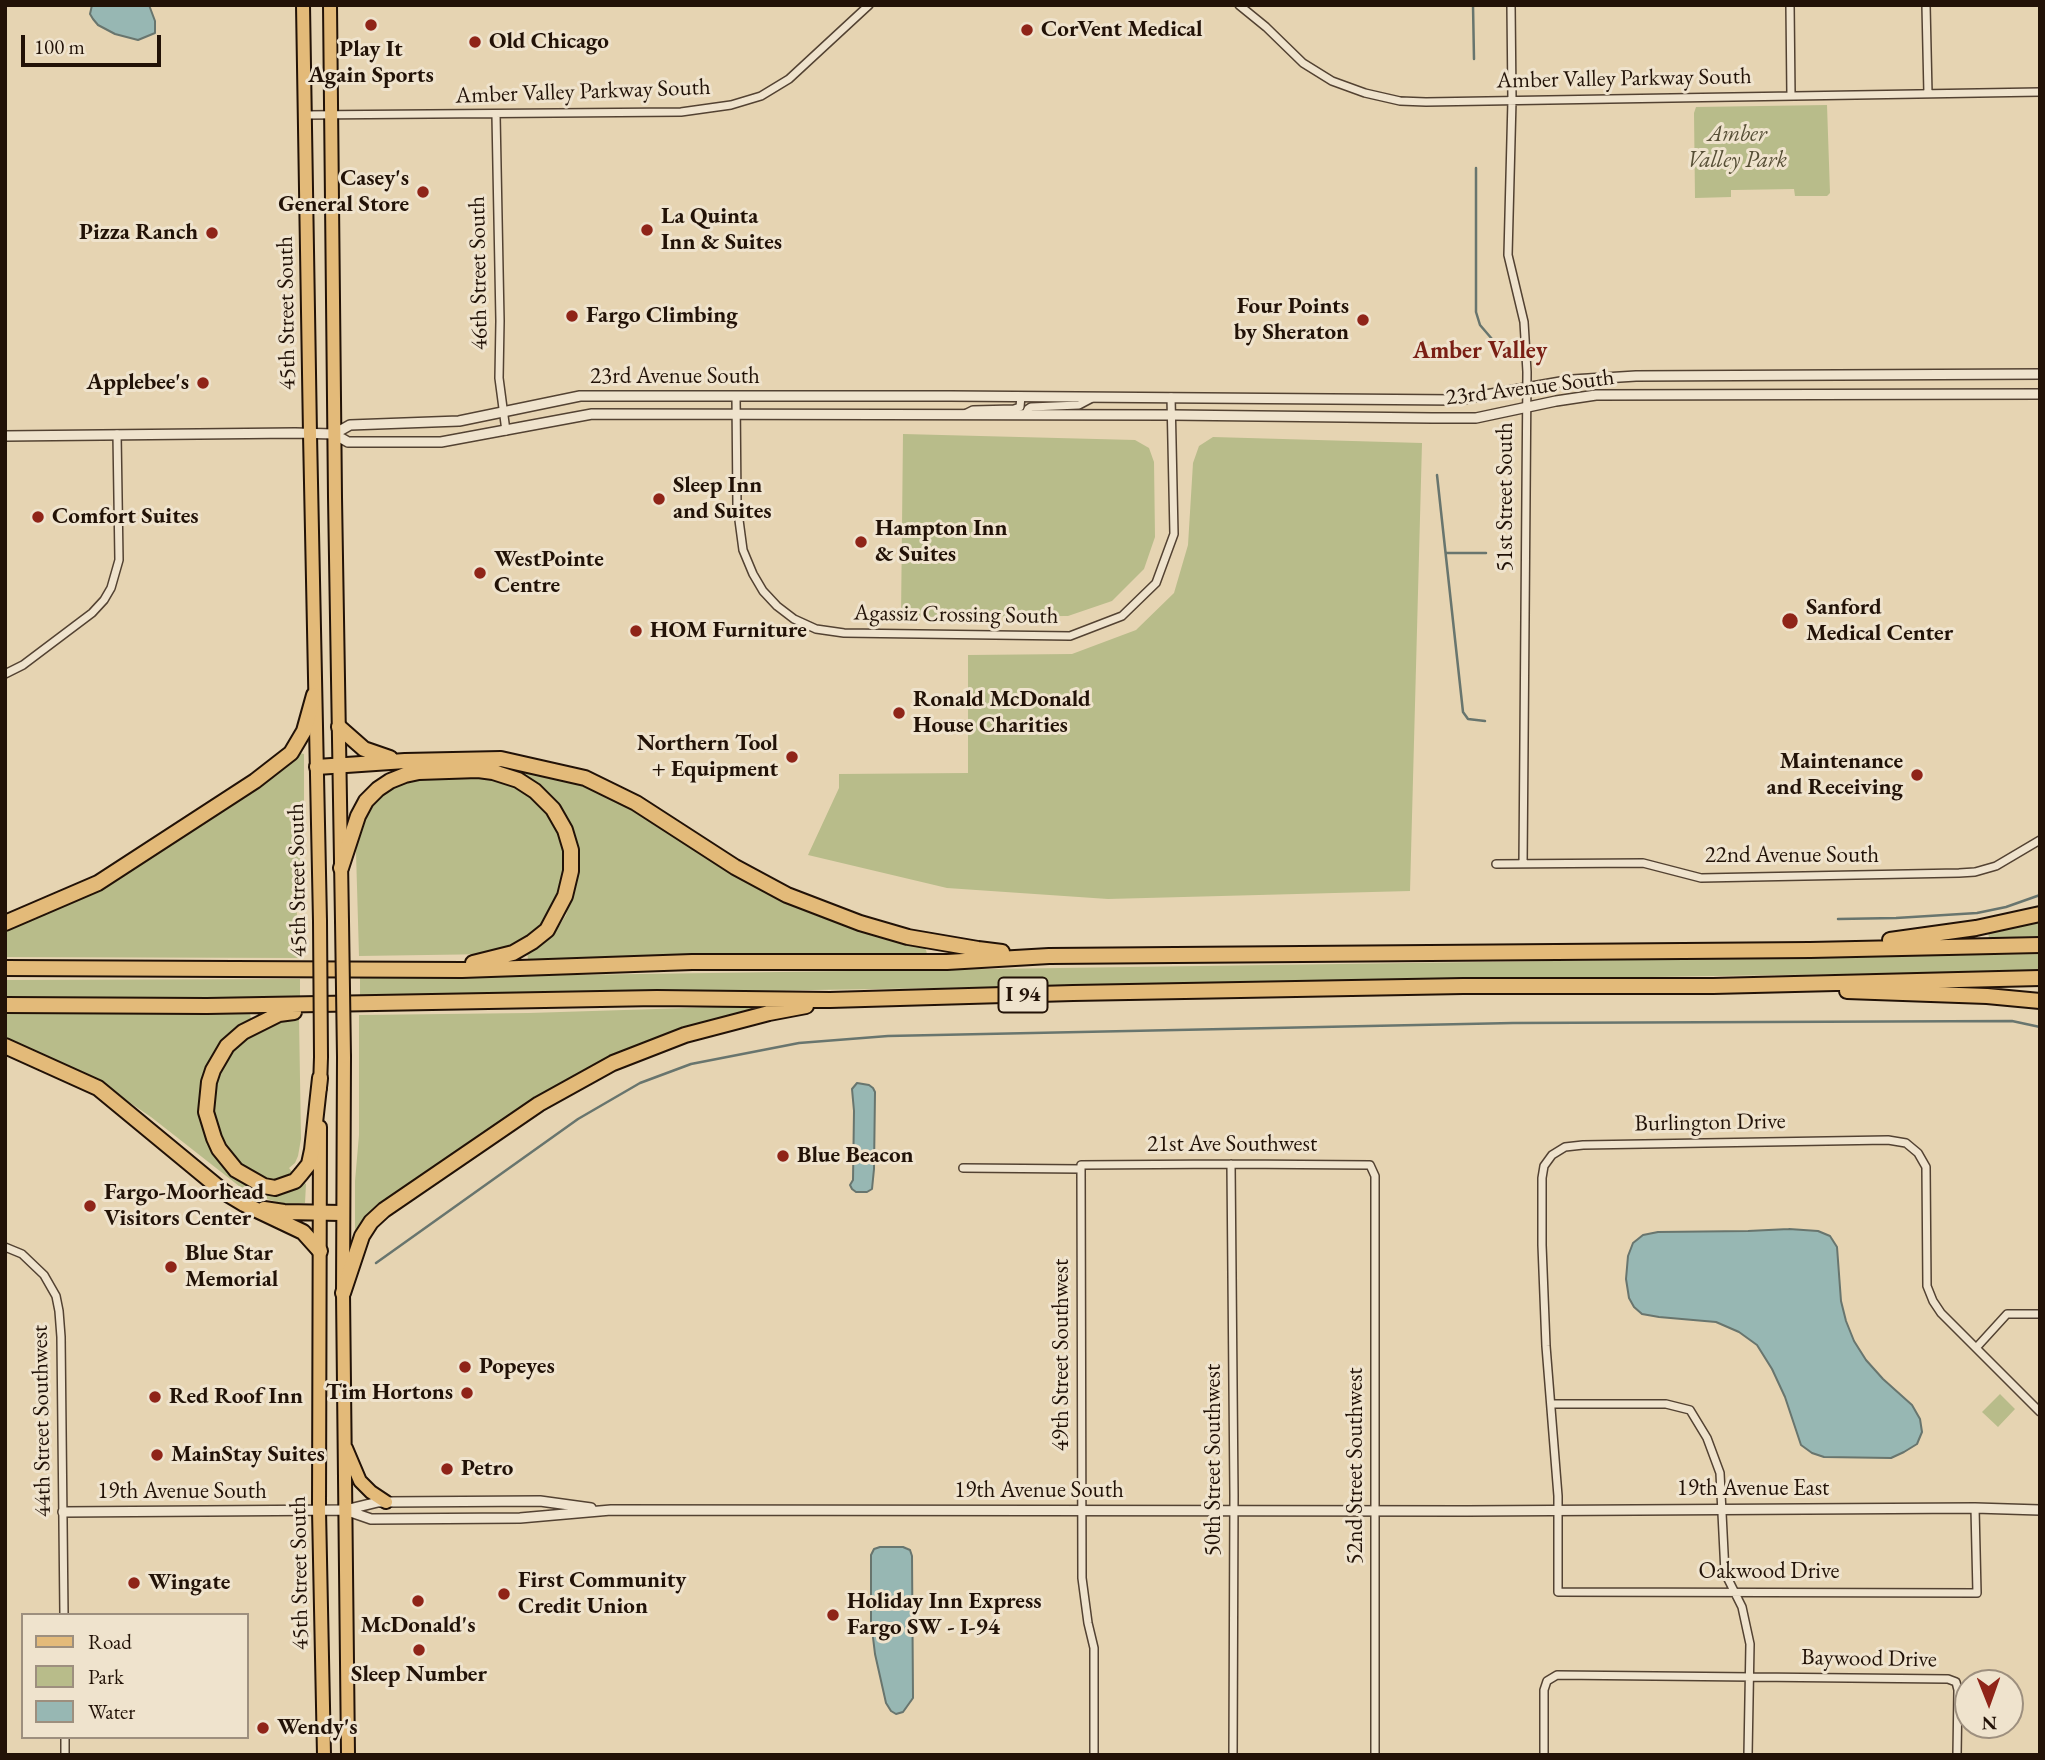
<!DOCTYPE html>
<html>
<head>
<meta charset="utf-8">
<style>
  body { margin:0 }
  #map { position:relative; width:2045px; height:1760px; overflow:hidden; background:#e6d4b2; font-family:"EB Garamond",serif }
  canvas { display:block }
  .frame { position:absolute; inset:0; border:7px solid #221207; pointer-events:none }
  .legend { position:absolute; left:21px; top:1613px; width:228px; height:126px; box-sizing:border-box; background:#efe3cd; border:2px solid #9d8f7e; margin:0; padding:9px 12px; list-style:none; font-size:21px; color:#221207 }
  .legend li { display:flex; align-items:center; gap:14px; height:35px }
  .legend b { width:35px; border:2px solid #9d8f7e }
  .north { position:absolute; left:1954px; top:1669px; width:70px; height:70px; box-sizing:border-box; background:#efe3cd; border:2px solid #9d8f7e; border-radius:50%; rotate:179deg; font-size:19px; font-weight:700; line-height:28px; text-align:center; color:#221207 }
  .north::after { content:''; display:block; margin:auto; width:24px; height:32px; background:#8f2418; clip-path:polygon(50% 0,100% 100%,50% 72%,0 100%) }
  .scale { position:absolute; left:21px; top:35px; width:140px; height:32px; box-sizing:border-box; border:4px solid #221207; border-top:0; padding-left:9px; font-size:21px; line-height:24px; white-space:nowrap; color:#221207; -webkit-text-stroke:5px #efe3cd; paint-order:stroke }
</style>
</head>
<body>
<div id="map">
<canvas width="2045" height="1760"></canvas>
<div class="frame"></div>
<ul class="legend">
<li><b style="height:9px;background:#e3ba79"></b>Road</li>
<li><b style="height:19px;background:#b8bc8a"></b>Park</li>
<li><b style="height:19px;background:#97b7b3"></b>Water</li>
</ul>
<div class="north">N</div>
<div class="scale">100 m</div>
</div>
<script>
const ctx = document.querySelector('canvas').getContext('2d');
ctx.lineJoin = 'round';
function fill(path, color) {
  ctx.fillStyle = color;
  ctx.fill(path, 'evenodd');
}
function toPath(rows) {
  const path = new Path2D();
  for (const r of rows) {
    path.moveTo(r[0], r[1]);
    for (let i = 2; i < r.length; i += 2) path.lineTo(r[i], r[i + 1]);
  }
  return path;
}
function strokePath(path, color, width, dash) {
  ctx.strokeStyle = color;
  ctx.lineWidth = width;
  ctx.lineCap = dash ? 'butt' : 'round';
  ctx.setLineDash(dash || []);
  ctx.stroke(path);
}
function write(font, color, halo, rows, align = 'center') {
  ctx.font = font + ' "EB Garamond",serif';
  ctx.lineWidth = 6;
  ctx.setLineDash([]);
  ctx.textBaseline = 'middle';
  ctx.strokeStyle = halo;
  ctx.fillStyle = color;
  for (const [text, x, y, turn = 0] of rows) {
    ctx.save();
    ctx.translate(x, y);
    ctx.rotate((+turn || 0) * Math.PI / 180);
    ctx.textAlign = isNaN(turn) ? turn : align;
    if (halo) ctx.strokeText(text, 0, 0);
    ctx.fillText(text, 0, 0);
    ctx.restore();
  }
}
const green = toPath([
  [1827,105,1830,193,1827,196,1795,196,1794,189,1734,190,1731,190,1731,197,1695,198,1694,113,1696,107],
  [903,434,1135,440,1149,448,1154,462,1155,537,1144,569,1112,601,1068,616,901,617],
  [1213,437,1422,443,1410,891,1108,899,947,888,808,855,839,788,839,774,968,773,968,655,1072,654,1136,630,1174,593,1188,545,1193,463,1199,446],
  [300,753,304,754,304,840,296,877,298,958,5,957,5,929,122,875,271,777,292,762],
  [514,767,586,784,628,805,756,887,814,913,852,927,925,946,927,954,528,959,527,953,540,945,556,931,566,915,573,893,577,872,572,832,512,772],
  [478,777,498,780,525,791,546,812,555,827,566,856,563,885,545,924,518,946,494,954,359,956,356,852,358,834,369,803,379,793,411,779],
  [2040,920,2040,936,1989,938,1988,932],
  [2040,954,2040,971,360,997,360,978],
  [300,979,300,998,5,997,5,980],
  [751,1006,753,1013,598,1065,355,1237,355,1181,359,1135,359,1015,529,1013],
  [5,1013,250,1013,251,1019,226,1038,214,1053,207,1067,203,1080,199,1106,204,1131,215,1154,240,1180,262,1191,302,1181,306,1184,305,1203,283,1204,255,1195,239,1186,151,1117,120,1096,54,1060,5,1040],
  [299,1018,301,1139,298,1156,295,1163,289,1168,293,1173,284,1178,268,1180,242,1168,221,1142,212,1114,213,1089,225,1057,244,1037,278,1021],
  [2000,1394,2015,1409,1998,1427,1982,1412]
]);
const water = toPath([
  [92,5,149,5,155,21,155,33,138,40,115,34,98,25,93,19,90,14,92,5],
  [857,1083,869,1085,873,1088,875,1092,874,1169,872,1189,867,1192,856,1192,852,1189,850,1185,853,1180,854,1111,852,1089,857,1083],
  [1789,1229,1818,1231,1830,1236,1837,1247,1841,1301,1846,1321,1854,1341,1866,1360,1883,1379,1912,1405,1920,1419,1922,1432,1917,1444,1904,1452,1891,1458,1824,1457,1812,1453,1801,1445,1785,1397,1772,1369,1757,1345,1739,1332,1716,1322,1659,1317,1642,1314,1634,1307,1629,1298,1626,1279,1628,1256,1633,1243,1643,1235,1658,1232,1748,1231,1789,1229],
  [880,1547,903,1547,910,1550,912,1556,913,1698,903,1712,896,1714,891,1711,886,1703,875,1654,871,1621,871,1555,874,1549,880,1547]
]);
const stream = toPath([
  [1473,5,1474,59],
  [1476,168,1476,312,1480,325,1492,339],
  [1437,475,1463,712,1468,719,1485,721],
  [1447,553,1486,553],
  [1838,919,1896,918,1977,913,2006,907,2040,895],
  [376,1263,578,1119,640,1083,691,1064,799,1043,888,1036,1513,1023,2012,1021,2040,1027]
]);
const minor = toPath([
  [1239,5,1266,27,1303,63,1332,81,1365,93,1400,101,1426,102,2040,92],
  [1511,5,1512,100,1508,255,1524,322,1527,372,1523,864],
  [1790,5,1791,96],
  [1926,5,1928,94],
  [305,115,681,112,731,105,761,96,789,79,869,5],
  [496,115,500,321,499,378,506,431],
  [736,396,737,505,743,550,753,574,763,591,777,606,794,619,816,629,844,633,1070,636,1122,616,1156,583,1174,534,1171,397],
  [965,414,973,410,1014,409,1020,407,1021,396],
  [1025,415,1028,409,1031,407,1079,405,1094,397],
  [5,674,23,665,92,613,104,600,111,588,119,560,117,434],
  [1496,864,1643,863,1701,878,1959,873,1975,872,1996,866,2040,840],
  [1231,1164,1234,1495,1233,1755],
  [963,1168,1081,1169],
  [5,1247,22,1254,44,1275,56,1296,59,1311,61,1337,64,1615],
  [1976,1348,2007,1314,2040,1314],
  [1551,1404,1666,1404,1690,1410,1707,1438,1720,1473,1725,1573,1742,1607,1750,1644,1748,1755],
  [1975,1508,1977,1593,1558,1592,1558,1496,1546,1346,1542,1245,1542,1178,1544,1166,1552,1155,1565,1147,1583,1145,1888,1140,1906,1143,1918,1153,1926,1167,1927,1286,1933,1301,1941,1313,2040,1412],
  [65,1737,65,1755],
  [1094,1755,1094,1648,1088,1623,1082,1578,1081,1165,1231,1164,1370,1165,1375,1176,1375,1755],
  [1544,1755,1544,1690,1547,1681,1557,1675,1948,1679,1956,1682,1958,1690,1957,1755]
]);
const tertiary = toPath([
  [334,434,350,425,459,421,580,396,951,396,1457,400,1572,380,1636,376,2040,374],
  [5,436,295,433,334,434,348,442,441,442,592,414,1172,415,1432,418,1476,418,1556,401,1596,395,2040,394],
  [345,1510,371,1519,520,1518,611,1510,1467,1511,1975,1508,2040,1510],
  [63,1512,345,1510,378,1502,386,1502,540,1501,591,1508]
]);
const primary = toPath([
  [303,5,310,434,320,921],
  [330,5,335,497,342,921],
  [344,1057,343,1293,348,1755],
  [320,1088,321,1057],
  [320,1127,319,1510,324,1755],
  [346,1448,360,1481,371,1492,386,1502]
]);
const motorway = toPath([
  [339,727,364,749,390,758],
  [317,767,405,761,501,759,585,778,636,803,735,867,787,895,860,923,908,937,978,949,1002,952],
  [341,868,358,816,366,801,378,789,390,781,405,775,419,772,478,770,493,772,518,780,535,791,553,809,565,830,571,850,571,871,565,896,547,930,532,942,513,953,473,963],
  [5,923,98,883,255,781,291,753,304,731,314,695],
  [1890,940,1976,928,2040,914],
  [5,968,462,970,692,962,947,962,1049,956,1810,950,2040,945],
  [1847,991,1987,996,2040,1001],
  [5,1005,207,1006,657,998,830,1000,1073,993,1463,986,1713,986,2040,978],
  [294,1012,279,1014,243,1032,227,1046,213,1070,209,1082,206,1112,214,1138,219,1149,236,1170,264,1186,275,1188,295,1181,301,1174,309,1164,312,1150,320,1078],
  [5,1046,98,1088,224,1192,244,1204,303,1232,320,1251],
  [264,1209,284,1212,342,1213],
  [343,1293,362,1236,371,1222,384,1210,539,1104,613,1063,685,1035,769,1013,806,1006]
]);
const primaryBridge = toPath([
  [320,921,321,1057],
  [342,921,344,1057]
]);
const markers = [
  [371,25,7,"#8f2418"],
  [1027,30,7,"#8f2418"],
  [475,42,7,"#8f2418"],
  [423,192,7,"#8f2418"],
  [647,230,7,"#8f2418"],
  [212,233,7,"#8f2418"],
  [572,316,7,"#8f2418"],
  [1363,320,7,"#8f2418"],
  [203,383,7,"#8f2418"],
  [659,499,7,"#8f2418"],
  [38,517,7,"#8f2418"],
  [861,542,7,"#8f2418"],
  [480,573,7,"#8f2418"],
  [1790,621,9,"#8f2418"],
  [636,631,7,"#8f2418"],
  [899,713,7,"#8f2418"],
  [792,757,7,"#8f2418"],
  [1917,775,7,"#8f2418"],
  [783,1156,7,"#8f2418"],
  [90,1206,7,"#8f2418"],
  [171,1267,7,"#8f2418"],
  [465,1367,7,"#8f2418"],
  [467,1393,7,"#8f2418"],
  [155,1397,7,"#8f2418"],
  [157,1455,7,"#8f2418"],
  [447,1469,7,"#8f2418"],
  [134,1583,7,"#8f2418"],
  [504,1594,7,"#8f2418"],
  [418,1601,7,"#8f2418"],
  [833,1615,7,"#8f2418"],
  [419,1650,7,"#8f2418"],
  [263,1728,7,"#8f2418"]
];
const shields = [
  [1023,995,49]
];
const shieldNames = [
  ["I 94",1023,995]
];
const poiNames = [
  ["CorVent Medical",1041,30],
  ["Old Chicago",489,42],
  ["Play It",371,50,"center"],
  ["Again Sports",371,76,"center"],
  ["Casey's",409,179,"right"],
  ["General Store",409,205,"right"],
  ["La Quinta",661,217],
  ["Inn & Suites",661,243],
  ["Pizza Ranch",198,233,"right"],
  ["Four Points",1349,307,"right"],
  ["by Sheraton",1349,333,"right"],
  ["Fargo Climbing",586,316],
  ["Applebee's",189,383,"right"],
  ["Sleep Inn",673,486],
  ["and Suites",673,512],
  ["Comfort Suites",52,517],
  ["Hampton Inn",875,529],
  ["& Suites",875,555],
  ["WestPointe",494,560],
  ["Centre",494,586],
  ["Sanford",1806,608],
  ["Medical Center",1806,634],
  ["HOM Furniture",650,631],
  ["Ronald McDonald",913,700],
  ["House Charities",913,726],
  ["Northern Tool",778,744,"right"],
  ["+ Equipment",778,770,"right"],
  ["Maintenance",1903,762,"right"],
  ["and Receiving",1903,788,"right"],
  ["Blue Beacon",797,1156],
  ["Fargo-Moorhead",104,1193],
  ["Visitors Center",104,1219],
  ["Blue Star",185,1254],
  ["Memorial",185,1280],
  ["Popeyes",479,1367],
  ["Tim Hortons",453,1393,"right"],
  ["Red Roof Inn",169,1397],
  ["MainStay Suites",171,1455],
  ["Petro",461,1469],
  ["First Community",518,1581],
  ["Credit Union",518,1607],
  ["Wingate",148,1583],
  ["Holiday Inn Express",847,1602],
  ["Fargo SW - I-94",847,1628],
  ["McDonald's",418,1626,"center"],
  ["Sleep Number",419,1675,"center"],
  ["Wendy's",277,1728]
];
const streetNames = [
  ["Amber Valley Parkway South",1624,79,-1],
  ["Amber Valley Parkway South",583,92,-2],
  ["46th Street South",479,273,-91],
  ["45th Street South",287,313,-91],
  ["23rd Avenue South",675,377],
  ["23rd Avenue South",1530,388,-7],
  ["51st Street South",1506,497,-90],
  ["Agassiz Crossing South",956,615,1],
  ["22nd Avenue South",1792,856],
  ["45th Street South",298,880,-91],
  ["Burlington Drive",1710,1123,-1],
  ["21st Ave Southwest",1232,1145],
  ["49th Street Southwest",1062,1355,-90],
  ["44th Street Southwest",42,1421,-91],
  ["50th Street Southwest",1214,1460,-90],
  ["52nd Street Southwest",1356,1466,-90],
  ["19th Avenue East",1753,1489],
  ["19th Avenue South",1039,1491],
  ["19th Avenue South",182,1492],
  ["Oakwood Drive",1769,1572],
  ["45th Street South",300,1573,-91],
  ["Baywood Drive",1869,1659,1]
];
const parkNames = [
  ["Amber",1737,135],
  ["Valley Park",1737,161]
];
const neighbourhoodNames = [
  ["Amber Valley",1480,351]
];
fill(green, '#b8bc8a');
fill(water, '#97b7b3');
strokePath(water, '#68756e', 2);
strokePath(stream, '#68756e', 2.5);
strokePath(minor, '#534232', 10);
strokePath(tertiary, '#534232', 12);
strokePath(primary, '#221207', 16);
strokePath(motorway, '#221207', 18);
strokePath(minor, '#efe3cd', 7);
strokePath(tertiary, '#efe3cd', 9);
strokePath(primary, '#e3ba79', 12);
strokePath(motorway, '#e3ba79', 14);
strokePath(primaryBridge, '#221207', 16, []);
strokePath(primaryBridge, '#e3ba79', 12);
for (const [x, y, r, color] of markers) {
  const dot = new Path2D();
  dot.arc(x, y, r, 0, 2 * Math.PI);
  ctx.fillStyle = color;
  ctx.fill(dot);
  strokePath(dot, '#efe3cd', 2.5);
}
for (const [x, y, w] of shields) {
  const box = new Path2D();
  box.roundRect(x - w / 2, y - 17.5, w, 35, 5);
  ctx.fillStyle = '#efe3cd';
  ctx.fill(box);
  strokePath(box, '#221207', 2);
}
write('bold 21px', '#221207', null, shieldNames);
write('bold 23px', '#221207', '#efe3cd', poiNames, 'left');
write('23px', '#221207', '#efe3cd', streetNames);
write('italic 23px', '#564e35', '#efe3cd', parkNames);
write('bold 24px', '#7a1f14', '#efe3cd', neighbourhoodNames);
</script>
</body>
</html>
